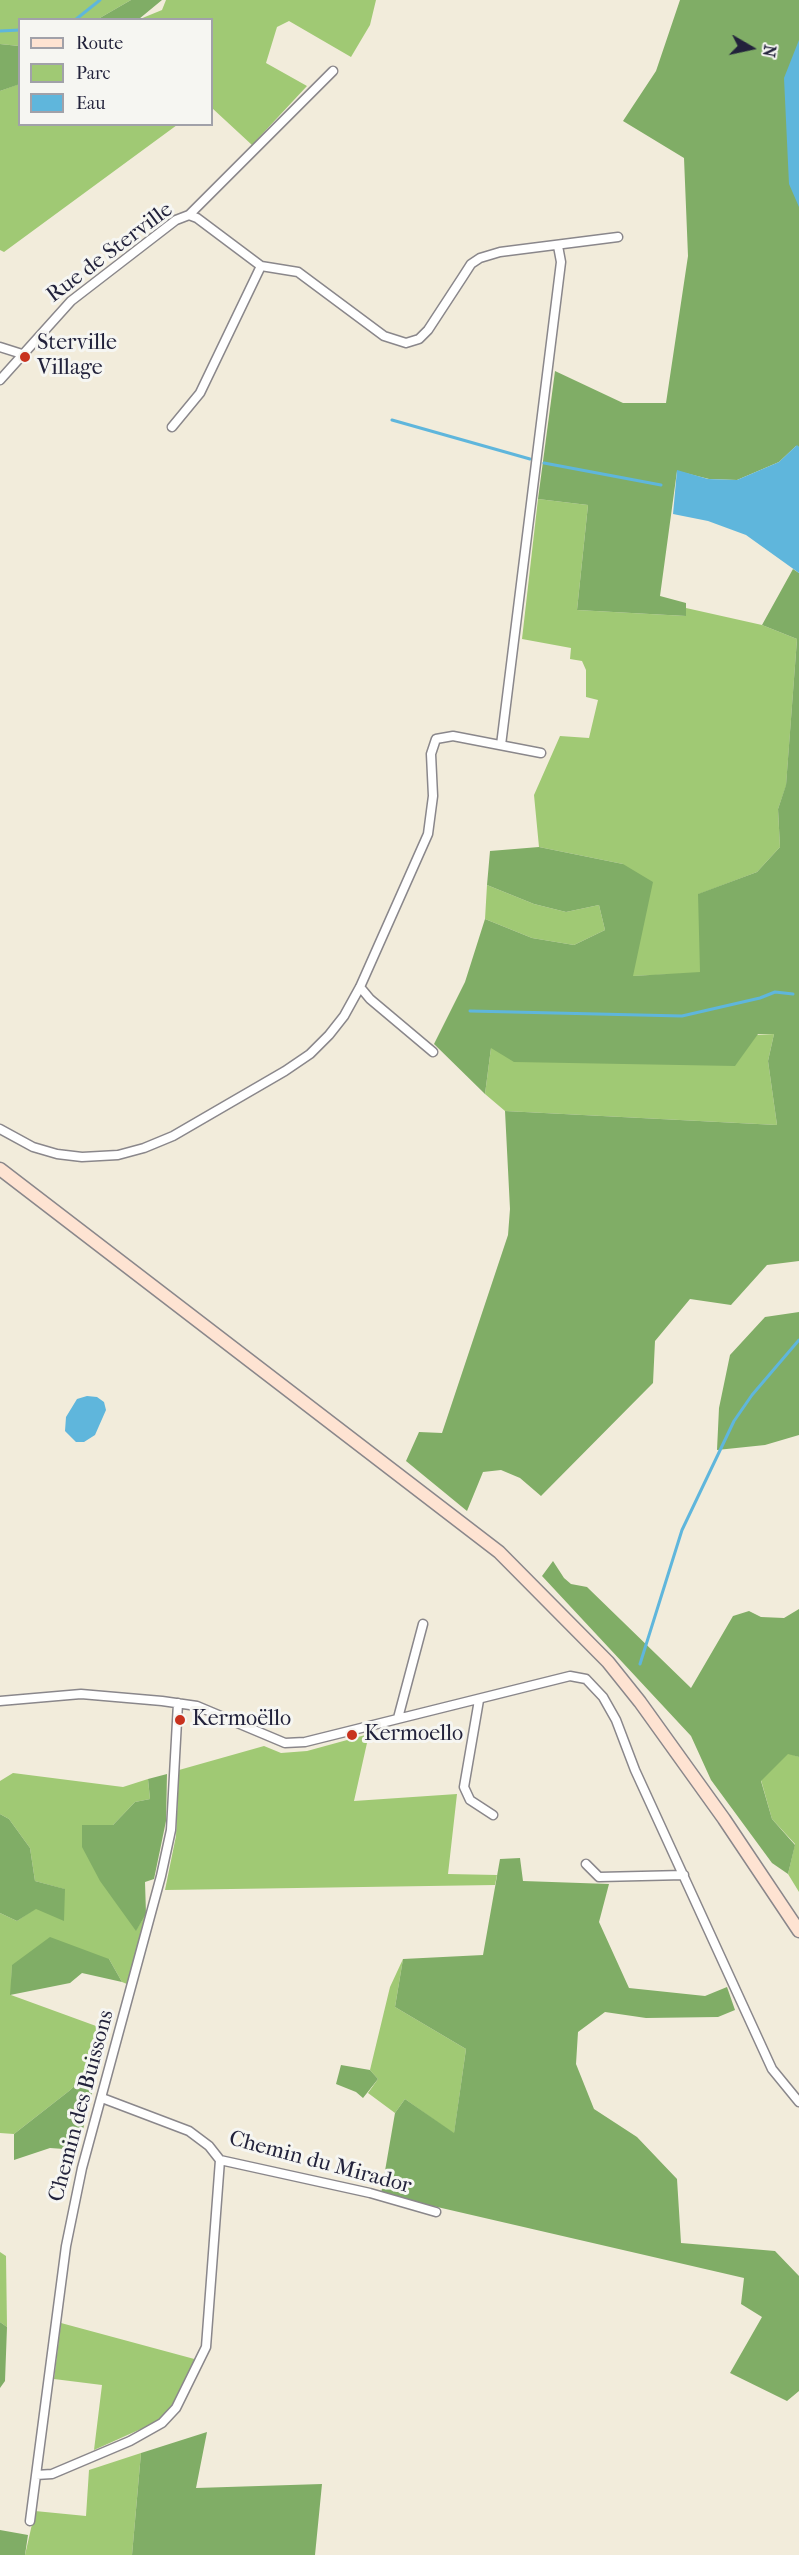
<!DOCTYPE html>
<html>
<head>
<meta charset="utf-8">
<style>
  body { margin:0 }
  #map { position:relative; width:799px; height:2555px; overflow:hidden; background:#f2ecdb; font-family:"IM FELL French Canon",serif }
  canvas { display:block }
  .legend { position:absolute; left:18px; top:18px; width:195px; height:108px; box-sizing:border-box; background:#f6f6f2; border:2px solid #a1a1a9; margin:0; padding:8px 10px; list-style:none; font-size:18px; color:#22223b }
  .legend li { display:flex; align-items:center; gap:12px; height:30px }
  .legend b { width:30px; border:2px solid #a1a1a9 }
  .north { position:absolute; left:721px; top:18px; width:60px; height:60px; -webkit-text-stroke:4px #f6f6f2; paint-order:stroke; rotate:99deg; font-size:16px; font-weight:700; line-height:24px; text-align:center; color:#22223b }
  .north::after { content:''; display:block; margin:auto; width:21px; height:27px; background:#22223b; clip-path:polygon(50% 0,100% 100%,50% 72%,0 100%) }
</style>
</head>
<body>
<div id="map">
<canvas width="799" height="2555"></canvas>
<ul class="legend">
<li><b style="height:8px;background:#fee3d2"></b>Route</li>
<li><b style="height:16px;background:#a0c974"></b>Parc</li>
<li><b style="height:16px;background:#5fb6dc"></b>Eau</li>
</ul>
<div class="north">N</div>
</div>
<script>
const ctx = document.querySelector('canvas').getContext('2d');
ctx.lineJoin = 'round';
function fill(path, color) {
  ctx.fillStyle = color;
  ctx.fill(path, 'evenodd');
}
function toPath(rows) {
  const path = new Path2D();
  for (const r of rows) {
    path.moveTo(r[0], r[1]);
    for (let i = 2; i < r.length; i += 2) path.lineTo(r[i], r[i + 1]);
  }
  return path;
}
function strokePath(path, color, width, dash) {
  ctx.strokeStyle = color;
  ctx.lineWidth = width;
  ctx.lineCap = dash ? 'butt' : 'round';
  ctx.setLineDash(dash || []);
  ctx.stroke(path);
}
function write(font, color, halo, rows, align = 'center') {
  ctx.font = font + ' "IM FELL French Canon",serif';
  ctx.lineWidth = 6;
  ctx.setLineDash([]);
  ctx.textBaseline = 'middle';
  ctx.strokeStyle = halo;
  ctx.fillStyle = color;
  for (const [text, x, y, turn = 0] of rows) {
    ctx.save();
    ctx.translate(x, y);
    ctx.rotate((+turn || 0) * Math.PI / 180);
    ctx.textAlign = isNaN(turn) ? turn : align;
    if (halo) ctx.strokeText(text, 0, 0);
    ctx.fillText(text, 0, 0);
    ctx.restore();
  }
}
const green = toPath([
  [0,0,131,0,98,19,20,20,19,46,0,44],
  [166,0,376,0,370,25,351,57,289,21,277,27,266,63,307,86,252,145,212,108,212,20,140,19,162,10],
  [19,84,20,124,177,125,4,252,0,250,0,91],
  [538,499,588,505,577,610,686,616,686,608,762,625,797,639,786,786,778,809,780,847,757,872,699,894,701,973,633,976,623,864,539,847,534,795,560,736,589,738,598,700,586,697,586,670,582,661,570,659,571,648,522,639],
  [487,885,534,904,566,912,599,905,605,930,574,945,532,938,485,919],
  [774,1034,768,1061,777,1125,505,1111,485,1094,491,1048],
  [369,1734,354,1801,457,1794,448,1874,497,1875,495,1885,165,1890,176,1836,179,1770,264,1746,281,1753,307,1751],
  [788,1753,799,1757,799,1892,788,1874,795,1844,772,1819,761,1780],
  [13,1773,123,1787,148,1779,150,1799,135,1802,113,1825,82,1825,136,1930,146,1914,127,1984,122,1982,109,1959,12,1965,11,1995,107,2030,99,2064,69,2091,14,2134,0,2133,0,1913,17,1921,64,1889,35,1881,30,1848,9,1819,0,1814,0,1781],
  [403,1959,395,2007,466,2049,454,2134,405,2099,395,2113,368,2093,378,2079,370,2070,390,1987],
  [0,2252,6,2256,7,2327,0,2322],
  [61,2323,198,2360,190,2370,168,2413,152,2424,94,2450,102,2385,54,2379],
  [141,2453,132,2555,25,2555,35,2511,86,2516,89,2470]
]);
const forest = toPath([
  [131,0,162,0,139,19,98,19],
  [680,0,799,0,799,447,796,446,779,462,737,480,709,479,677,471,660,596,686,603,686,616,577,610,588,505,538,499,555,371,623,403,666,403,688,256,684,158,623,121,656,71],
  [0,44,19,46,20,84,0,91],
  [793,569,799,573,799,1261,767,1265,731,1305,690,1299,655,1341,653,1383,541,1496,520,1478,501,1470,483,1472,467,1511,406,1461,419,1432,442,1433,508,1235,510,1209,505,1111,777,1125,768,1061,774,1034,758,1034,735,1066,514,1062,491,1048,485,1094,434,1044,465,982,485,919,532,938,574,945,605,930,599,905,566,912,534,904,487,885,490,851,539,847,623,864,653,882,633,976,700,972,698,894,757,872,780,847,778,809,786,785,797,639,762,625],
  [799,1312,799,1435,765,1445,717,1450,719,1408,730,1355,765,1317],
  [553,1561,564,1578,571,1584,587,1587,691,1688,733,1616,749,1611,761,1617,784,1618,799,1609,799,1757,788,1754,761,1781,772,1819,795,1845,788,1874,772,1863,711,1780,691,1736,542,1576],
  [167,1774,166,1821,154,1879,145,1882,146,1914,136,1931,100,1881,82,1847,82,1825,113,1825,135,1802,150,1799,148,1779],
  [0,1814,9,1819,30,1848,35,1881,65,1889,64,1921,36,1909,17,1921,0,1913],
  [520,1858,523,1881,609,1884,599,1922,629,1988,705,1996,727,1987,735,2010,718,2017,646,2018,605,2012,578,2032,576,2064,594,2109,637,2137,677,2179,681,2243,775,2251,799,2276,799,2391,787,2401,730,2373,762,2317,741,2304,744,2278,381,2194,395,2113,405,2099,454,2133,466,2049,395,2007,403,1959,483,1955,500,1859],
  [50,1937,109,1959,122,1982,82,1973,70,1983,10,1995,12,1965],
  [99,2064,78,2150,50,2148,14,2160,14,2134,69,2091],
  [341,2065,370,2070,378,2079,363,2098,356,2092,336,2084],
  [0,2322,7,2327,5,2381,0,2388],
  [207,2432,196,2488,322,2484,315,2555,132,2555,141,2453],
  [0,2530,28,2535,25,2555,0,2555]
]);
const water = toPath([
  [799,40,799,207,789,184,784,78],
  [797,445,799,447,799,573,746,535,708,521,673,514,677,470,708,479,737,480,779,462],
  [87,1396,97,1397,104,1402,106,1410,95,1435,84,1442,76,1442,65,1431,66,1417,77,1399]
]);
const stream = toPath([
  [75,20,100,0],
  [0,31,20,30],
  [392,420,530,459],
  [544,463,661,485],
  [470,1011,682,1016,760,998,775,992,793,994],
  [640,1664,682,1530,734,1421,752,1395,799,1340]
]);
const minor = toPath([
  [189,215,333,71],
  [0,347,22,354],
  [0,380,71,301,176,220,189,215,197,218,261,266,298,272,384,336,406,343,419,339,428,330,462,278,471,264,480,258,500,252,618,237],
  [172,427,200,393,261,266],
  [501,745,561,262,558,246],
  [360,987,370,999,433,1052],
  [0,1129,33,1147,57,1154,82,1157,118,1155,144,1148,173,1136,285,1071,310,1054,329,1035,344,1016,360,987,428,834,433,796,431,754,436,739,453,736,541,753],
  [479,1700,464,1787,470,1800,493,1815],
  [0,1701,81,1694,162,1701,197,1706,285,1743,305,1742,570,1676,586,1679,603,1697,616,1720,635,1770,772,2069,799,2102],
  [398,1718,423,1624],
  [586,1864,599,1877,684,1875],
  [102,2098,189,2131,209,2146,220,2160,370,2193,436,2212],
  [36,2475,52,2474,130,2441,162,2423,176,2408,206,2347,220,2160],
  [30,2521,66,2246,82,2168,161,1876,171,1830,178,1703]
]);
const secondary = toPath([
  [0,1169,499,1552,608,1662,640,1702,724,1819,799,1931]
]);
const markers = [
  [25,357,6,"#c8321e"],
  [180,1720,6,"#c8321e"],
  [352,1735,6,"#c8321e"]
];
const streetNames = [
  ["Rue de Sterville",110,253,-37],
  ["Chemin des Buissons",82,2106,-75],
  ["Chemin du Mirador",320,2163,15]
];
const poiNames = [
  ["Sterville",37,344],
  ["Village",37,369],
  ["Kermoëllo",192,1720],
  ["Kermoello",364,1735]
];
fill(green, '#a0c974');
fill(forest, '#80ad66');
fill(water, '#5fb6dc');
strokePath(stream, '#5fb6dc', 3);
strokePath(minor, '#8a878b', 11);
strokePath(secondary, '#8a878b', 15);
strokePath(minor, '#fff', 8);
strokePath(secondary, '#fee3d2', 12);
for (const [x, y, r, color] of markers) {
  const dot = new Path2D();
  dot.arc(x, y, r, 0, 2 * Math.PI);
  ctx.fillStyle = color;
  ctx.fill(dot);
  strokePath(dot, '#f6f6f2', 2);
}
write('22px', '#22223b', '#f6f6f2', streetNames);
write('22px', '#22223b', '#f6f6f2', poiNames, 'left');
</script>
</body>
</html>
